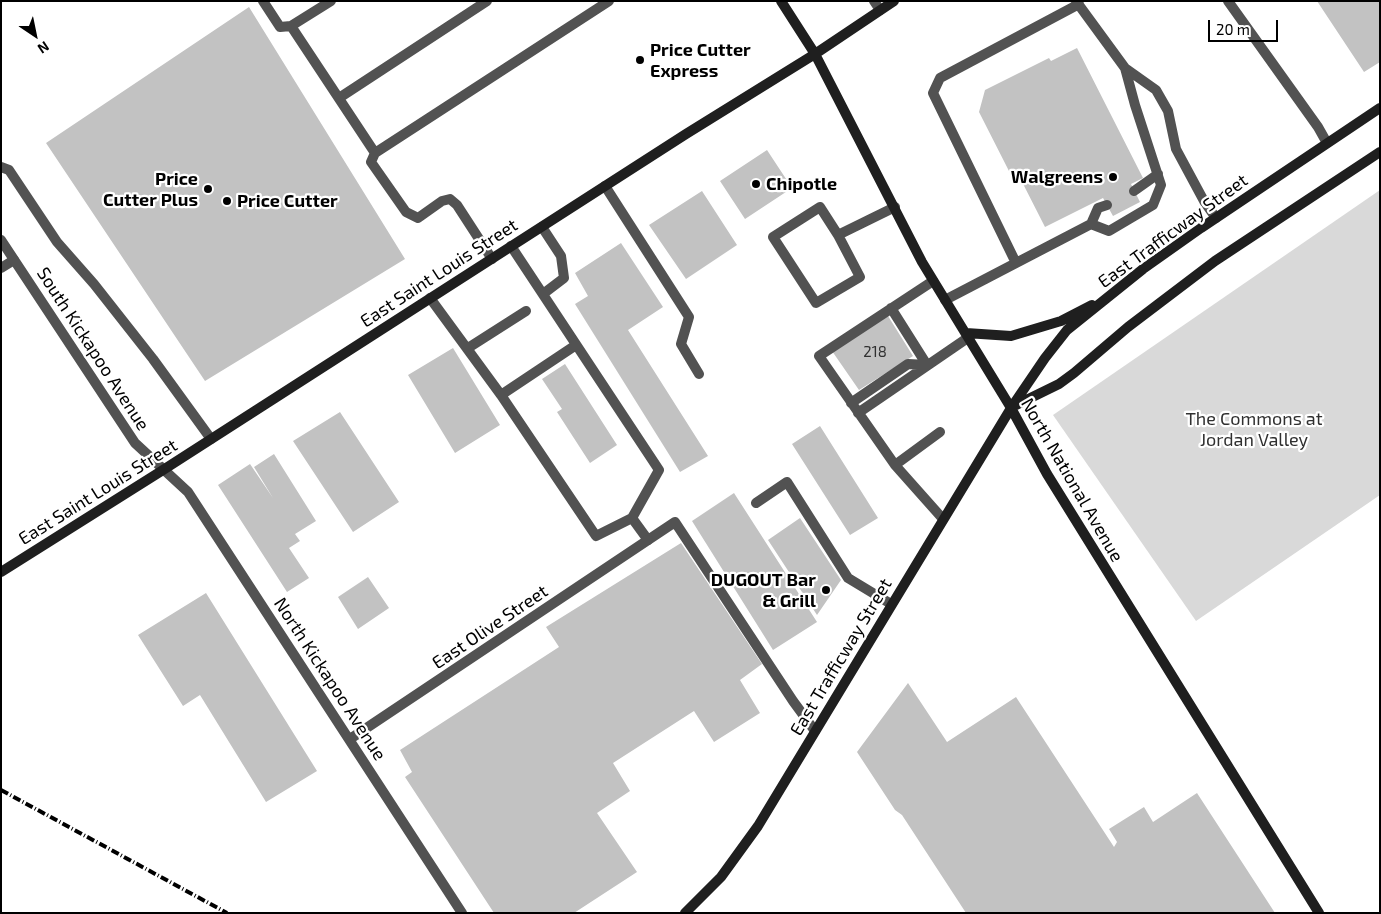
<!DOCTYPE html>
<html>
<head>
<meta charset="utf-8">
<style>
  body { margin:0 }
  #map { position:relative; width:1381px; height:914px; overflow:hidden; background:#fff; font-family:"Exo 2",sans-serif }
  canvas { display:block }
  .frame { position:absolute; inset:0; border:2px solid #000; pointer-events:none }
  .north { position:absolute; left:10px; top:10px; width:50px; height:50px; -webkit-text-stroke:4px #fff; paint-order:stroke; rotate:146deg; font-size:14px; font-weight:700; line-height:20px; text-align:center; color:#000 }
  .north::after { content:''; display:block; margin:auto; width:18px; height:22px; background:#000; clip-path:polygon(50% 0,100% 100%,50% 72%,0 100%) }
  .scale { position:absolute; left:1208px; top:20px; width:70px; height:22px; box-sizing:border-box; border:2px solid #000; border-top:0; padding-left:6px; font-size:15px; line-height:18px; white-space:nowrap; color:#000; -webkit-text-stroke:4px #fff; paint-order:stroke }
</style>
</head>
<body>
<div id="map">
<canvas width="1381" height="914"></canvas>
<div class="frame"></div>
<div class="north">N</div>
<div class="scale">20 m</div>
</div>
<script>
const ctx = document.querySelector('canvas').getContext('2d');
ctx.lineJoin = 'round';
function fill(path, color) {
  ctx.fillStyle = color;
  ctx.fill(path, 'evenodd');
}
function toPath(rows) {
  const path = new Path2D();
  for (const r of rows) {
    path.moveTo(r[0], r[1]);
    for (let i = 2; i < r.length; i += 2) path.lineTo(r[i], r[i + 1]);
  }
  return path;
}
function strokePath(path, color, width, dash) {
  ctx.strokeStyle = color;
  ctx.lineWidth = width;
  ctx.lineCap = dash ? 'butt' : 'round';
  ctx.setLineDash(dash || []);
  ctx.stroke(path);
}
function write(font, color, halo, rows, align = 'center') {
  ctx.font = font + ' "Exo 2",sans-serif';
  ctx.lineWidth = 4.5;
  ctx.setLineDash([]);
  ctx.textBaseline = 'middle';
  ctx.strokeStyle = halo;
  ctx.fillStyle = color;
  for (const [text, x, y, turn = 0] of rows) {
    ctx.save();
    ctx.translate(x, y);
    ctx.rotate((+turn || 0) * Math.PI / 180);
    ctx.textAlign = isNaN(turn) ? turn : align;
    if (halo) ctx.strokeText(text, 0, 0);
    ctx.fillText(text, 0, 0);
    ctx.restore();
  }
}
const green = toPath([
  [1380,190,1380,495,1196,621,1053,415]
]);
const building = toPath([
  [1317,1,1380,1,1380,62,1364,72],
  [249,7,405,259,205,381,46,143],
  [1077,48,1143,178,1131,184,1140,202,1113,216,1103,198,1045,227,1017,172,1011,175,979,112,985,90,1049,58,1051,61],
  [767,150,792,188,745,219,720,181],
  [702,191,737,245,686,279,649,225],
  [621,243,663,307,628,330,708,456,680,472,575,304,588,296,575,273],
  [888,316,913,356,859,390,832,351],
  [453,348,500,425,455,453,408,375],
  [565,364,617,445,590,463,557,412,562,409,542,379],
  [340,412,399,502,353,532,293,441],
  [820,426,878,518,850,535,792,444],
  [274,454,316,521,295,534,300,541,289,548,309,578,287,592,218,485,250,464,273,498,254,467],
  [734,493,817,622,773,650,692,521],
  [800,518,841,580,817,615,768,540],
  [681,543,762,664,740,680,760,713,714,742,694,711,613,763,630,791,597,813,637,872,574,913,494,913,405,777,412,772,400,750,559,647,546,627],
  [368,577,389,608,358,629,338,597],
  [206,593,317,771,266,802,200,695,183,706,138,635],
  [908,683,947,742,1016,697,1114,847,1117,842,1109,829,1144,807,1153,822,1197,793,1275,913,966,913,902,815,895,810,857,752]
]);
const service = toPath([
  [263,1,280,27,291,26,331,1],
  [874,1,880,10],
  [1076,1,1125,68,1156,90,1168,111,1176,149,1204,201,1216,218],
  [1228,1,1318,127,1327,143],
  [1079,4,940,78,933,93,1016,263,1091,224,1098,208,1107,205],
  [291,26,375,153],
  [339,98,487,1],
  [1,167,9,170,57,242,94,284,153,359,211,439],
  [605,186,689,317,681,344,699,374],
  [1134,191,1158,174],
  [1091,224,1109,231,1153,205,1161,185,1135,105,1125,68],
  [542,227,561,256,564,278,543,294],
  [838,235,860,277,816,303,773,237,820,207,838,235,895,207],
  [492,259,457,205,450,199,442,201,418,218,406,212,371,162,375,153,609,1],
  [1,268,14,260],
  [933,281,819,356,895,465,943,519],
  [430,298,501,395,596,536,632,518,659,470,511,246],
  [945,300,1016,263],
  [891,308,927,365],
  [468,348,526,311],
  [501,395,576,345],
  [851,403,908,364,927,365],
  [858,413,969,337],
  [895,465,940,432],
  [756,503,787,482,848,578,891,604],
  [632,518,648,540,675,522,793,701,815,731]
]);
const minor = toPath([
  [1,240,135,443,188,492,462,913],
  [350,739,648,540]
]);
const secondary = toPath([
  [781,1,815,54,922,262,1011,408,1047,474,1319,913],
  [966,333,1011,336,1061,321,1092,305],
  [1012,407,1059,384,1074,373,1128,327,1215,261,1380,152],
  [1,572,163,470,686,134,815,54,894,1],
  [685,913,721,877,758,826,1011,408,1045,358,1067,330,1143,269,1201,228,1380,108]
]);
const rail = toPath([
  [1,790,227,913]
]);
const markers = [
  [640,60,5,"#000"],
  [1113,177,5,"#000"],
  [756,184,5,"#000"],
  [208,189,5,"#000"],
  [227,201,5,"#000"],
  [826,590,5,"#000"]
];
const numberNames = [
  ["218",875,352]
];
const poiNames = [
  ["Price Cutter",650,50],
  ["Express",650,71],
  ["Walgreens",1103,177,"right"],
  ["Price",198,179,"right"],
  ["Cutter Plus",198,200,"right"],
  ["Chipotle",766,184],
  ["Price Cutter",237,201],
  ["DUGOUT Bar",816,580,"right"],
  ["& Grill",816,601,"right"]
];
const streetNames = [
  ["East Trafficway Street",1173,231,-36],
  ["East Saint Louis Street",439,273,-33],
  ["South Kickapoo Avenue",93,349,57],
  ["North National Avenue",1072,480,60],
  ["East Saint Louis Street",98,492,-32],
  ["East Olive Street",490,627,-34],
  ["East Trafficway Street",841,657,-59],
  ["North Kickapoo Avenue",330,679,57]
];
const parkNames = [
  ["The Commons at",1254,419],
  ["Jordan Valley",1254,440]
];
fill(green, '#d9d9d9');
fill(building, '#c2c2c2');
strokePath(service, '#525252', 10);
strokePath(minor, '#525252', 10);
strokePath(secondary, '#1f1f1f', 10);
strokePath(rail, '#000', 4, [8, 2.5, 1, 2.5]);
for (const [x, y, r, color] of markers) {
  const dot = new Path2D();
  dot.arc(x, y, r, 0, 2 * Math.PI);
  ctx.fillStyle = color;
  ctx.fill(dot);
  strokePath(dot, '#fff', 2);
}
write('15px', '#303030', null, numberNames);
write('bold 18px', '#000', '#fff', poiNames, 'left');
write('18px', '#000', '#fff', streetNames);
write('18px', '#303030', '#fff', parkNames);
</script>
</body>
</html>
